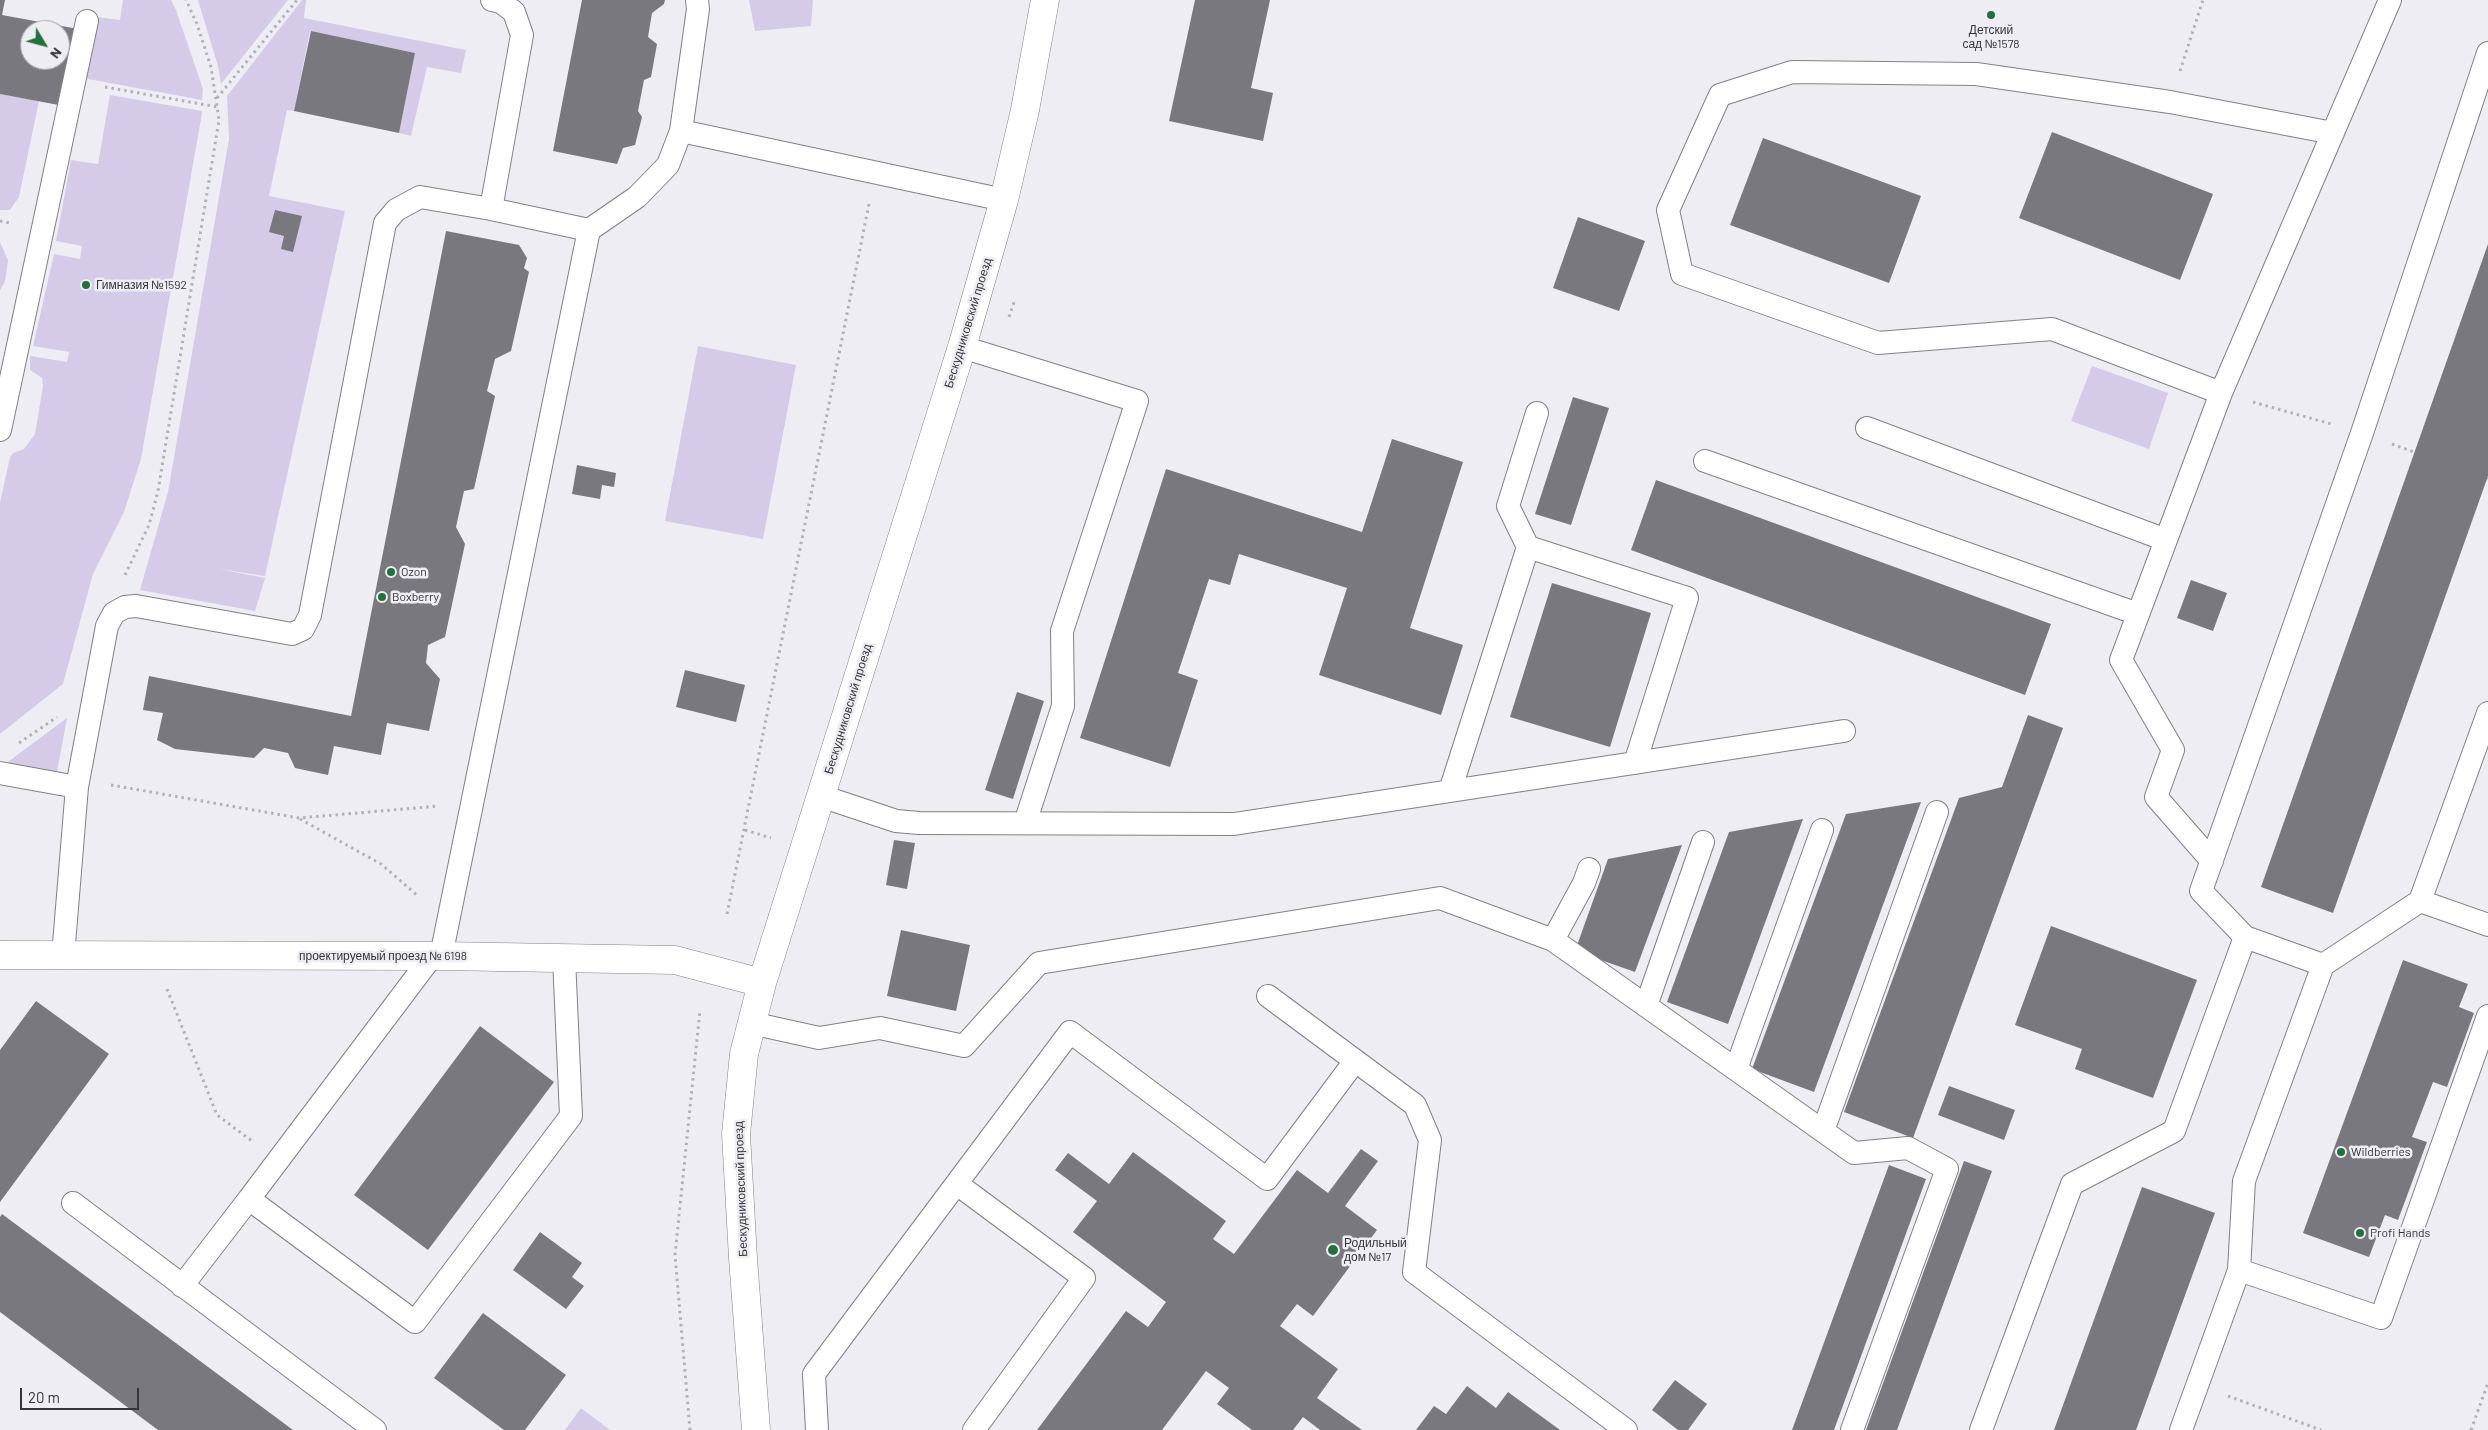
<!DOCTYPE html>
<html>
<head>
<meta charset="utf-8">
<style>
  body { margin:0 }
  #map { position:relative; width:2488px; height:1430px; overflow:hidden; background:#efedf4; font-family:Barlow,sans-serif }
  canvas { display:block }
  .north { position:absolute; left:20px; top:20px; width:50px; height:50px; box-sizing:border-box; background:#efedf4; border:1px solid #a5a3a8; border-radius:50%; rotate:127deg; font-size:14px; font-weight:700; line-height:20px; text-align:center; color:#363537 }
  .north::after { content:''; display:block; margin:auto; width:18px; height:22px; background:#23703e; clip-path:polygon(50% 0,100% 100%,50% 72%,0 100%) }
  .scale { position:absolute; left:20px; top:1388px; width:119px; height:22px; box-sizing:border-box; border:2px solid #363537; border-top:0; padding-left:6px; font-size:15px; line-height:18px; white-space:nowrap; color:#363537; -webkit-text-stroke:4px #efedf4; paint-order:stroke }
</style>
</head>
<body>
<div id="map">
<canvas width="2488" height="1430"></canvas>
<div class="north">N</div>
<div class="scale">20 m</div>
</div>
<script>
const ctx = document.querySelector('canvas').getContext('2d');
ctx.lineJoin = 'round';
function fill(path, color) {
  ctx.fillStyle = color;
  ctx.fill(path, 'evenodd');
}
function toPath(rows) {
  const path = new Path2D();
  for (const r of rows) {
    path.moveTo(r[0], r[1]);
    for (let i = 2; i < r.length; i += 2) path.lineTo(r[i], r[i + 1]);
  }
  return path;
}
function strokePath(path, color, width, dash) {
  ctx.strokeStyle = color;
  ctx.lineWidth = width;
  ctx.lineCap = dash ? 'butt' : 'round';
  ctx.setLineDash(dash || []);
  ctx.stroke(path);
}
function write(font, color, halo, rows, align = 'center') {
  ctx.font = font + ' Barlow,sans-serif';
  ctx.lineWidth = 5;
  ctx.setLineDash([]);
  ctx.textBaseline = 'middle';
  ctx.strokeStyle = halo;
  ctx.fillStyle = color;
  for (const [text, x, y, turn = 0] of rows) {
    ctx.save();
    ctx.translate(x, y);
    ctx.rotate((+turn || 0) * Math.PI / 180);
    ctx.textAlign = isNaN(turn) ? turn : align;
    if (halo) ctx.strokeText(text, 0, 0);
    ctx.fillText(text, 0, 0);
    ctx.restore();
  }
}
const green = toPath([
  [123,0,171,0,176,10,203,89,202,100,83,78,96,17,120,20],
  [198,0,288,0,221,84,218,66],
  [302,0,306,0,304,18,466,50,461,73,427,67,411,136,399,133,415,53,310,31,294,111,287,110,269,196,345,211,265,576,219,569,265,578,255,611,140,590,168,492,229,139,227,96],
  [749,0,813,0,811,26,755,31],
  [0,94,39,101,19,197,10,210,0,210],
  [110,95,202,111,201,119,141,459,124,512,93,574,63,684,0,734,0,503,10,457,13,453,24,449,35,434,43,386,42,378,30,370,30,356,67,362,69,352,33,346,54,254,80,259,82,246,56,241,71,160,98,164],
  [0,242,8,260,5,282,0,290],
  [698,346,796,365,763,539,665,521],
  [2092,366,2168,393,2149,449,2071,421],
  [67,718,56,777,1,767],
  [581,1408,610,1430,565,1430]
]);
const building = toPath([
  [0,0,5,0,2,15,78,29,64,106,0,94],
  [30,30,60,30,60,60,30,60],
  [582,0,665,0,664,4,652,13,648,37,657,44,651,77,644,80,638,111,642,117,635,145,623,148,617,164,553,151],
  [1195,0,1270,0,1251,88,1273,93,1263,141,1169,121],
  [311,31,415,53,399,133,294,111],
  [2052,132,2213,194,2180,280,2019,218],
  [1763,138,1921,196,1889,283,1730,225],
  [275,210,302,216,293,252,281,249,284,236,269,232],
  [1578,217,1645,241,1619,311,1553,288],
  [446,231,519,245,527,258,524,268,529,272,511,351,495,359,487,391,495,396,474,489,464,491,456,527,465,544,445,637,428,645,426,663,440,679,429,731,387,723,381,755,334,746,328,775,295,768,288,753,264,748,254,758,175,749,157,740,163,713,143,710,149,676,351,716],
  [2488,244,2488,476,2333,913,2261,887],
  [1573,397,1609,408,1571,525,1535,514],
  [1392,439,1463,462,1410,628,1463,645,1441,715,1319,675,1347,588,1239,554,1230,585,1209,579,1178,673,1198,680,1170,767,1080,738,1166,469,1362,532],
  [577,465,616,473,614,487,602,485,600,499,572,494],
  [1656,480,2051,624,2025,695,1631,550],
  [2191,580,2227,593,2213,631,2177,618],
  [1552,583,1651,613,1610,747,1510,717],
  [685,670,745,685,736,722,676,707],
  [1017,692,1044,701,1013,799,985,790],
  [2028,715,2063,728,1913,1138,1844,1112,1959,798,2002,787],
  [1921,802,1814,1092,1752,1069,1846,814],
  [1803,819,1728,1024,1667,1002,1729,832],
  [894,840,915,843,907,889,886,885],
  [1682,845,1635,972,1575,951,1608,859],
  [2051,926,2197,980,2153,1098,2075,1069,2082,1049,2015,1025],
  [901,930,970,945,956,1011,887,996],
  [2403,960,2468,984,2459,1007,2474,1013,2447,1087,2433,1082,2412,1137,2427,1142,2398,1220,2385,1215,2369,1257,2303,1233],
  [36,1001,109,1054,0,1202,0,1050],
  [480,1026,554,1082,428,1250,354,1195],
  [1949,1086,2015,1110,2004,1140,1938,1115],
  [1361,1149,1378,1161,1345,1206,1377,1230,1313,1316,1297,1304,1280,1326,1338,1369,1317,1398,1362,1430,1320,1430,1303,1417,1293,1430,1252,1430,1217,1404,1229,1388,1206,1371,1162,1430,1037,1430,1126,1311,1148,1327,1166,1302,1073,1232,1097,1201,1055,1170,1068,1153,1109,1184,1133,1152,1226,1221,1213,1239,1234,1254,1297,1170,1328,1193],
  [1964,1161,1992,1171,1897,1430,1866,1430],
  [1889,1165,1926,1179,1834,1430,1792,1430],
  [2142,1187,2215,1213,2136,1430,2054,1430],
  [2,1214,293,1430,158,1430,0,1312,0,1217],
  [540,1232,582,1263,572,1277,584,1286,566,1309,513,1270],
  [483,1313,566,1375,525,1430,504,1430,434,1378],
  [1675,1380,1707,1404,1688,1430,1678,1430,1652,1410],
  [1467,1386,1496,1408,1508,1392,1560,1430,1416,1430,1434,1406,1446,1414]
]);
const path = toPath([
  [2180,71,2203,0],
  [105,87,218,107],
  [217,98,297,0],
  [0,221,10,223],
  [1009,317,1014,302],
  [2253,402,2331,424],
  [2392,444,2414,452],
  [2487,478,2488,478],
  [125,575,149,525,158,491,219,120,211,67,197,24,186,0],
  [19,743,57,717],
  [111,785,299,818,439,806],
  [300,819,381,864,419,897],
  [745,830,771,838],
  [727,914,869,204],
  [167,989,217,1115,252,1141],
  [2228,1396,2321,1430],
  [690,1430,675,1255,700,1010],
  [2471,1430,2488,1383]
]);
const service = toPath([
  [681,131,1004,200],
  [491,209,522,35,514,12,501,2,492,0],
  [962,347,1137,401,1062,631,1063,706,1025,823],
  [2221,393,2052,329,1878,343,1682,274,1668,210,1720,95,1792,72,1976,74,2170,102,2333,133],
  [1867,428,2166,540],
  [0,430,87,21],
  [1705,461,2138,614],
  [1528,547,1687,598,1635,763],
  [2488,713,2420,901,2488,925],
  [0,773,77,787],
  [1450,791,1528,547,1508,506,1537,413],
  [821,796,896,821,919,823,1234,824,1844,731],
  [2212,861,2156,797,2173,750,2121,660,2221,393,2390,0],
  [1553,940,1584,883,1589,869],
  [63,956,77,787,107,626,114,613,125,607,136,606,292,634,303,629,310,615,385,223,396,210,420,197,491,209,589,230],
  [441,956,589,230,637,197,668,165,681,131,698,9,697,0],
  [2323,965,2420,901],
  [1268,996,1415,1105,1430,1140,1414,1272,1626,1430],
  [1646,1006,1703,842],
  [751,1023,819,1038,880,1028,964,1046,1039,963,1440,898,1553,940,1854,1153,1908,1148,1947,1169,1852,1430],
  [1736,1069,1822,830],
  [1823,1131,1937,812],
  [957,1184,1084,1278,974,1430],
  [249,1199,432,956],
  [73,1203,375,1430],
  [2239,1270,2381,1318,2488,1016],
  [182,1286,249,1199,415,1322,571,1116,564,958],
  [817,1430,814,1374,1070,1032,1267,1179,1355,1061],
  [1981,1430,2072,1184,2174,1131,2245,937],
  [2181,1430,2239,1270,2244,1181,2323,965,2245,937,2201,891,2362,433,2488,53]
]);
const minor = toPath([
  [0,955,441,956,675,960,762,983],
  [756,1430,743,1258,736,1134,744,1054,762,983,962,347,1004,200,1025,110,1045,0]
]);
const markers = [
  [1991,15,5,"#23703e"],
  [86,285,5,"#23703e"],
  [391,572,5,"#23703e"],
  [382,597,5,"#23703e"],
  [2341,1152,5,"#23703e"],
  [2360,1233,5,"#23703e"],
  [1333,1250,6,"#23703e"]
];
const poiNames = [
  ["Детский",1991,30,"center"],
  ["сад №1578",1991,44,"center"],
  ["Гимназия №1592",96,285],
  ["Ozon",401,572],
  ["Boxberry",392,597],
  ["Wildberries",2351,1152],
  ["Profi Hands",2370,1233],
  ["Родильный",1344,1243],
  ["дом №17",1344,1257]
];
const streetNames = [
  ["Бескудниковский проезд",968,323,-73],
  ["Бескудниковский проезд",848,709,-73],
  ["проектируемый проезд № 6198",383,956],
  ["Бескудниковский проезд",741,1189,-92]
];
fill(green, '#d5cbe8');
fill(building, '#7a787f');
strokePath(service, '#828086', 24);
strokePath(minor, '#828086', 29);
strokePath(path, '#b3b1b7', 3, [2.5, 4]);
strokePath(service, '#fff', 22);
strokePath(minor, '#fff', 28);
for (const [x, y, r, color] of markers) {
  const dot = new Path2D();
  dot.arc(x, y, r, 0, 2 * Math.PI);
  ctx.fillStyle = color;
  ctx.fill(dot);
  strokePath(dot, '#efedf4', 2);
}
write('12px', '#363537', '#efedf4', poiNames, 'left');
write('12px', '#363537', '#efedf4', streetNames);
</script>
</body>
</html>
